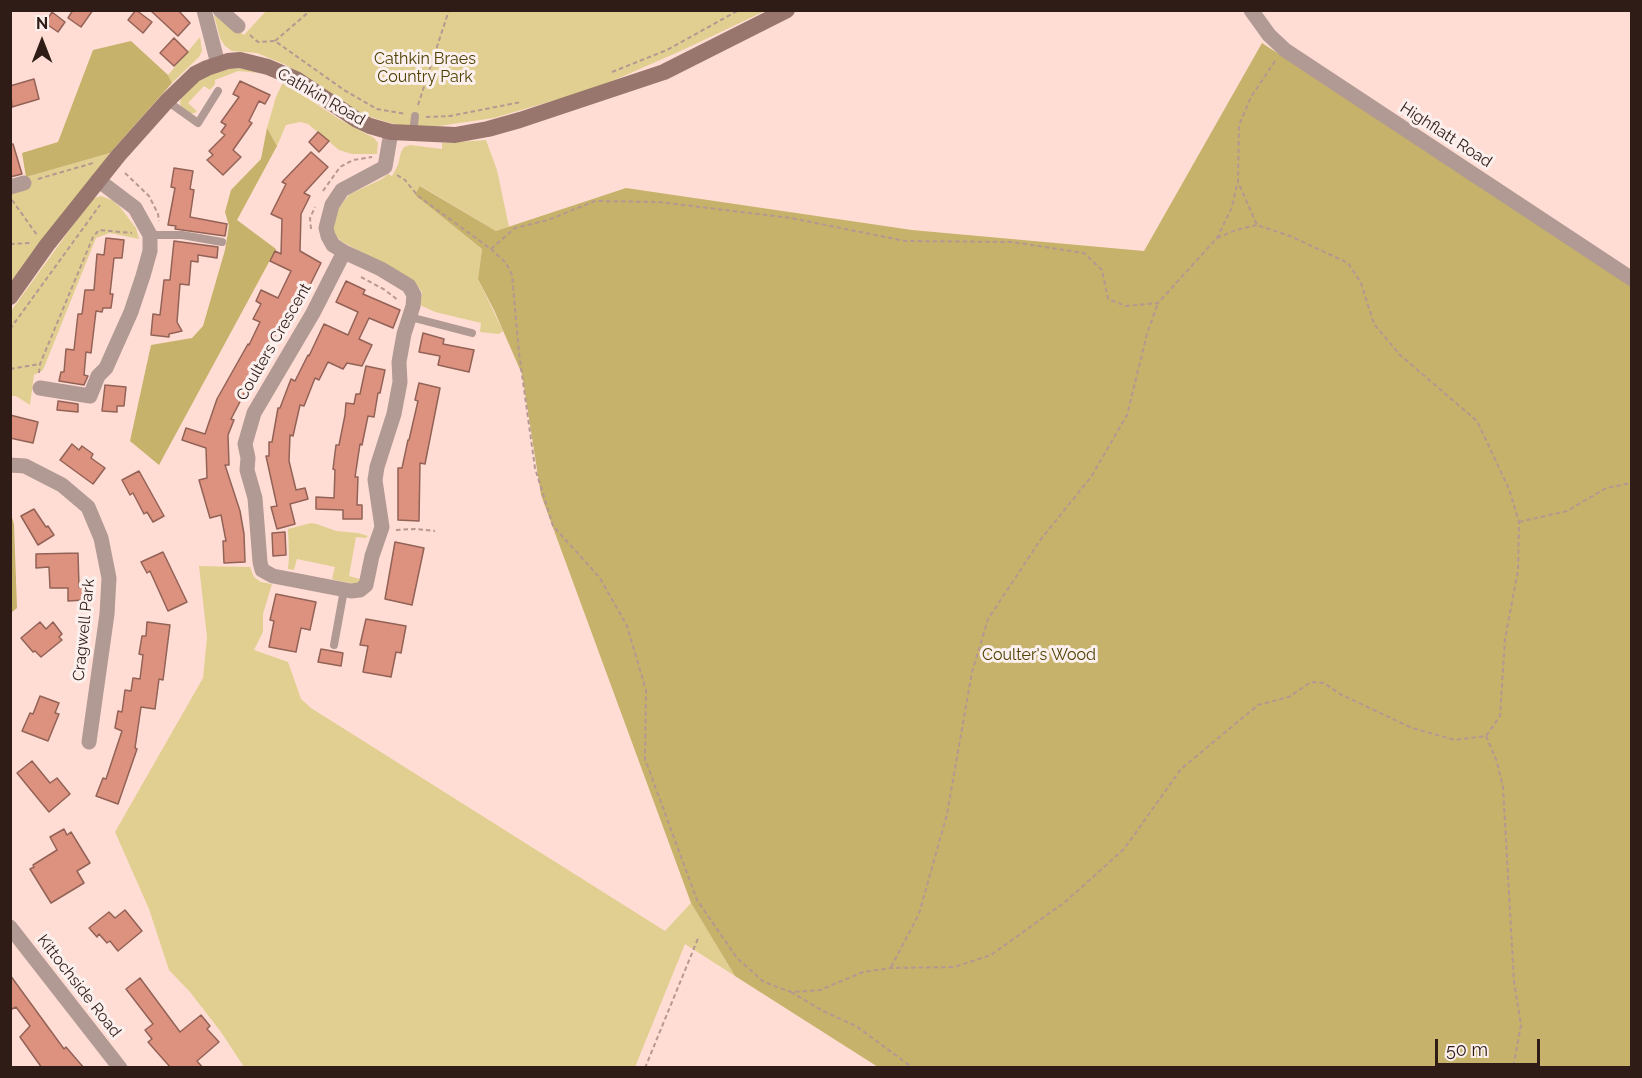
<!DOCTYPE html>
<html>
<head>
<meta charset="utf-8">
<style>
  body { margin:0 }
  #map { position:relative; width:1642px; height:1078px; overflow:hidden; background:#ffddd4; font-family:Raleway,sans-serif }
  canvas { display:block }
  .frame { position:absolute; inset:0; border:12px solid #301c17; pointer-events:none }
  .north { position:absolute; left:12px; top:12px; width:60px; height:60px; -webkit-text-stroke:4px #fbf0ed; paint-order:stroke; rotate:0deg; font-size:16px; font-weight:700; line-height:24px; text-align:center; color:#301c17 }
  .north::after { content:''; display:block; margin:auto; width:21px; height:27px; background:#301c17; clip-path:polygon(50% 0,100% 100%,50% 72%,0 100%) }
  .scale { position:absolute; left:1435px; top:1039px; width:105px; height:27px; box-sizing:border-box; border:3px solid #301c17; border-top:0; padding-left:8px; font-size:18px; line-height:21px; white-space:nowrap; color:#301c17; -webkit-text-stroke:4px #fbf0ed; paint-order:stroke }
</style>
</head>
<body>
<div id="map">
<canvas width="1642" height="1078"></canvas>
<div class="frame"></div>
<div class="north">N</div>
<div class="scale">50 m</div>
</div>
<script>
const ctx = document.querySelector('canvas').getContext('2d');
ctx.lineJoin = 'round';
function fill(path, color) {
  ctx.fillStyle = color;
  ctx.fill(path, 'evenodd');
}
function toPath(rows) {
  const path = new Path2D();
  for (const r of rows) {
    path.moveTo(r[0], r[1]);
    for (let i = 2; i < r.length; i += 2) path.lineTo(r[i], r[i + 1]);
  }
  return path;
}
function strokePath(path, color, width, dash) {
  ctx.strokeStyle = color;
  ctx.lineWidth = width;
  ctx.lineCap = dash ? 'butt' : 'round';
  ctx.setLineDash(dash || []);
  ctx.stroke(path);
}
function write(font, color, halo, rows, align = 'center') {
  ctx.font = font + ' Raleway,sans-serif';
  ctx.lineWidth = 6;
  ctx.setLineDash([]);
  ctx.textBaseline = 'middle';
  ctx.strokeStyle = halo;
  ctx.fillStyle = color;
  for (const [text, x, y, turn = 0] of rows) {
    ctx.save();
    ctx.translate(x, y);
    ctx.rotate((+turn || 0) * Math.PI / 180);
    ctx.textAlign = isNaN(turn) ? turn : align;
    if (halo) ctx.strokeText(text, 0, 0);
    ctx.fillText(text, 0, 0);
    ctx.restore();
  }
}
const green = toPath([
  [267,10,765,11,685,49,599,87,494,118,425,128,394,124,367,116,353,109,286,65,257,53,232,51,225,46,220,38,214,15,244,35],
  [200,37,202,51,199,57,172,83,168,75],
  [232,68,249,69,260,73,238,71,215,80,215,84,210,90,204,86,188,103,197,111,195,113,189,114,182,109,180,104,181,97,203,77],
  [283,82,339,119,374,138,378,143,377,154,352,154,339,150,308,124,300,122,286,125,277,146,267,128,276,97],
  [486,140,497,170,509,227,496,231,421,186,415,195,482,249,478,279,503,331,499,334,480,332,481,323,435,312,420,305,422,292,414,281,341,241,334,234,333,222,339,207,350,194,382,179,388,174,392,176,398,165,401,152,404,147,410,145,442,149,442,143],
  [110,153,11,287,11,189,26,177],
  [101,196,112,200,120,207,136,228,139,239,110,233,96,238,43,370,34,375,30,405,16,396,11,396,11,311,92,199],
  [311,523,317,524,336,531,358,533,368,536,366,538,356,537,349,576,360,579,362,583,356,584,339,581,332,579,335,567,297,559,294,570,288,569,289,556,288,529],
  [199,566,250,567,254,577,261,582,272,584,263,614,263,632,254,650,288,662,301,699,311,708,665,931,691,903,735,976,685,944,635,1067,244,1067,221,1032,190,992,169,970,149,909,115,832,203,678,207,637]
]);
const forest = toPath([
  [131,41,168,75,172,83,110,153,26,177,22,153,58,142,93,50],
  [1262,43,1631,285,1631,1067,878,1067,735,976,691,903,541,495,522,374,494,310,478,279,482,249,415,195,420,186,496,231,626,188,912,230,1144,251],
  [267,128,277,146,237,220,276,249,275,251,159,465,130,441,151,345,192,338,203,326,225,250,229,226,225,212,231,190,261,159],
  [11,514,14,524,17,608,11,613]
]);
const building = toPath([
  [73,10,93,10,81,27,68,18,73,10],
  [136,10,152,22,143,33,128,20,136,10],
  [150,10,178,10,190,23,178,36,150,10],
  [52,12,65,22,58,32,45,23,52,12],
  [174,38,188,52,174,66,160,53,174,38],
  [34,79,39,99,12,107,10,86,34,79],
  [240,81,270,95,265,104,259,101,249,121,252,123,233,150,241,157,223,175,207,160,213,155,209,151,225,135,221,132,226,125,221,122,239,97,233,94,240,81],
  [318,132,329,141,319,152,309,142,318,132],
  [10,144,13,144,22,174,10,177,10,144],
  [311,152,328,167,304,193,310,196,301,214,300,251,321,263,306,293,303,291,300,299,295,297,231,419,234,420,228,435,229,465,225,465,240,511,244,534,245,562,224,563,223,541,226,541,221,515,210,518,199,480,207,478,206,448,182,440,186,428,205,434,217,399,248,344,249,345,260,322,253,319,261,304,256,301,261,290,278,298,291,271,270,261,275,251,281,254,282,219,271,214,286,184,282,182,311,152],
  [174,168,193,171,190,189,194,190,190,217,227,224,225,236,175,229,176,226,168,225,175,188,171,187,174,168],
  [106,238,124,240,122,258,114,258,110,294,113,294,111,308,103,308,102,312,96,311,91,353,86,352,84,375,88,376,84,385,59,381,61,372,64,372,66,349,74,350,78,314,82,314,85,290,94,290,97,254,104,255,106,238],
  [174,241,218,247,217,258,198,255,198,262,191,261,189,285,180,284,177,322,182,331,169,334,169,337,151,335,153,314,160,315,164,280,170,280,174,241],
  [346,281,365,290,363,294,400,310,393,328,369,318,359,339,372,345,362,366,347,363,343,369,328,362,319,380,315,378,304,406,300,405,293,436,290,435,289,461,296,490,305,488,308,499,290,504,295,524,277,529,271,507,277,506,266,456,269,456,269,442,272,442,278,408,280,408,291,379,295,381,308,355,309,356,324,324,348,335,358,312,336,302,346,281],
  [423,333,444,339,443,344,474,350,469,372,438,365,440,356,419,352,423,333],
  [366,366,385,370,380,393,378,393,374,417,368,416,362,445,360,444,355,477,358,477,357,505,362,505,362,519,343,519,343,510,316,509,316,497,334,498,335,470,333,469,336,445,339,445,345,415,346,403,354,404,356,394,360,394,366,366],
  [419,383,440,388,425,464,420,463,419,521,398,520,398,468,402,468,408,440,409,440,418,401,415,400,419,383],
  [105,385,126,387,124,406,117,406,117,412,102,411,105,385],
  [58,401,78,404,78,412,57,410,58,401],
  [10,415,38,422,33,443,10,438,10,415],
  [72,444,79,450,82,446,93,454,91,458,105,468,93,484,60,460,72,444],
  [139,471,164,516,153,522,147,512,144,514,133,493,130,495,122,480,139,471],
  [34,509,46,527,48,526,54,535,38,545,21,516,34,509],
  [285,532,286,555,273,556,272,533,285,532],
  [395,542,424,548,412,605,385,599,395,542],
  [163,552,187,602,168,611,150,571,147,573,141,562,163,552],
  [78,553,79,587,84,587,84,600,68,601,68,588,50,588,49,567,36,568,36,554,78,553],
  [276,594,316,602,310,630,301,628,296,652,269,647,274,621,270,620,276,594],
  [366,619,406,626,401,653,396,652,391,677,363,672,368,646,360,645,366,619],
  [40,622,46,629,53,622,62,634,59,637,62,640,41,657,35,651,33,652,21,638,40,622],
  [147,622,170,625,163,680,159,679,155,709,141,707,135,748,137,749,118,804,96,796,103,778,106,779,122,731,115,728,118,711,122,712,125,690,131,691,133,678,140,679,143,655,139,654,142,636,146,636,147,622],
  [321,649,343,653,341,666,318,662,321,649],
  [40,696,59,703,55,713,59,714,48,741,22,731,30,713,33,714,40,696],
  [32,761,50,783,57,778,70,794,49,812,17,773,32,761],
  [64,829,67,835,71,832,90,863,77,871,84,883,51,903,30,869,34,867,33,865,57,850,50,837,64,829],
  [125,910,142,931,118,951,110,941,107,943,99,934,97,937,89,928,109,912,115,918,125,910],
  [10,975,64,1049,66,1047,84,1068,42,1068,20,1037,30,1026,16,1007,10,1010,10,975],
  [140,978,180,1032,201,1015,210,1026,207,1029,219,1042,197,1061,203,1068,171,1068,148,1042,152,1039,145,1030,153,1024,126,989,140,978]
]);
const path = toPath([
  [250,35,258,42,275,41,344,90,377,109,406,114],
  [275,41,311,10],
  [612,72,667,50,739,10],
  [418,105,449,10],
  [426,117,450,116,521,102],
  [125,173,149,196,158,214,159,221],
  [397,175,405,180,418,196,491,249,506,263,512,275,519,353,535,468,553,526,600,578,627,626,646,690,645,759,697,900,737,958,764,982,791,992,820,990,863,972,891,968,954,967,991,955,1065,902,1124,849,1181,769,1258,705,1289,697,1311,682,1324,683,1340,694,1412,728,1455,740,1486,736,1500,716,1505,639,1518,570,1519,522,1509,489,1477,421,1400,355,1374,324,1361,283,1348,263,1290,236,1257,225,1238,182,1239,125,1251,97,1275,61],
  [38,179,93,163],
  [323,191,340,167,353,160,372,157],
  [12,200,37,235],
  [311,229,310,218,315,207],
  [1217,238,1236,230,1257,225],
  [10,244,30,243],
  [491,249,515,228,548,220,595,201,659,202,791,218,905,241,1012,242,1084,253,1102,270,1108,299,1126,306,1158,303,1217,238,1232,207,1237,184],
  [361,277,385,290,399,301],
  [10,329,100,205],
  [10,369,40,364],
  [39,373,40,364,93,237,99,230,132,233],
  [1519,522,1567,511,1606,488,1632,483],
  [396,530,415,529,435,531],
  [1486,736,1497,762,1503,787,1514,982,1521,1025,1513,1068],
  [891,967,919,914,947,814,972,672,988,619,1041,539,1091,477,1127,415,1147,334,1158,303],
  [791,992,823,1011,856,1026,913,1068],
  [645,1068,699,936],
  [1629,1068,1632,1064]
]);
const service = toPath([
  [167,101,198,123,218,91],
  [413,134,415,116],
  [150,235,182,235,222,242],
  [410,317,472,333],
  [334,645,344,590]
]);
const minor = toPath([
  [204,10,218,64],
  [220,10,238,26],
  [1251,10,1269,35,1285,50,1632,279],
  [10,187,24,183],
  [344,252,381,269,409,286,414,295,413,306,404,334,399,362,400,382,394,414,377,467,375,480,382,527,372,556,366,585,360,590,351,591,273,576,262,570,260,562,255,498,247,470,248,458,245,444,254,413,313,313,344,252,333,245,328,236,326,228,332,205,342,190,385,167,391,132],
  [40,388,90,396,98,376,106,368,114,350,131,312,143,276,150,251,150,235,135,208,98,180],
  [10,465,25,466,62,485,88,507,101,538,109,578,107,614,89,742],
  [10,927,120,1068]
]);
const secondary = toPath([
  [10,297,47,245,118,156,167,101,195,74,207,68,228,61,240,60,268,67,296,79,357,120,370,126,391,132,455,135,488,129,520,120,664,72,787,10]
]);
const parkNames = [
  ["Cathkin Braes",425,59],
  ["Country Park",425,77],
  ["Coulter's Wood",1039,655]
];
const streetNames = [
  ["Cathkin Road",321,97,30],
  ["Highflatt Road",1446,135,33],
  ["Coulters Crescent",274,342,-60],
  ["Cragwell Park",84,630,-84],
  ["Kittochside Road",79,986,52]
];
fill(green, '#e1cf91');
fill(forest, '#c6b26a');
fill(building, '#dd9280');
strokePath(building, '#936256', 1.5);
strokePath(path, '#b59891', 2, [4.5, 3]);
strokePath(service, '#b29a94', 8);
strokePath(minor, '#b29a94', 15);
strokePath(secondary, '#98766d', 16);
write('16px', '#4f4104', '#fbf0ed', parkNames);
write('16px', '#301c17', '#fbf0ed', streetNames);
</script>
</body>
</html>
